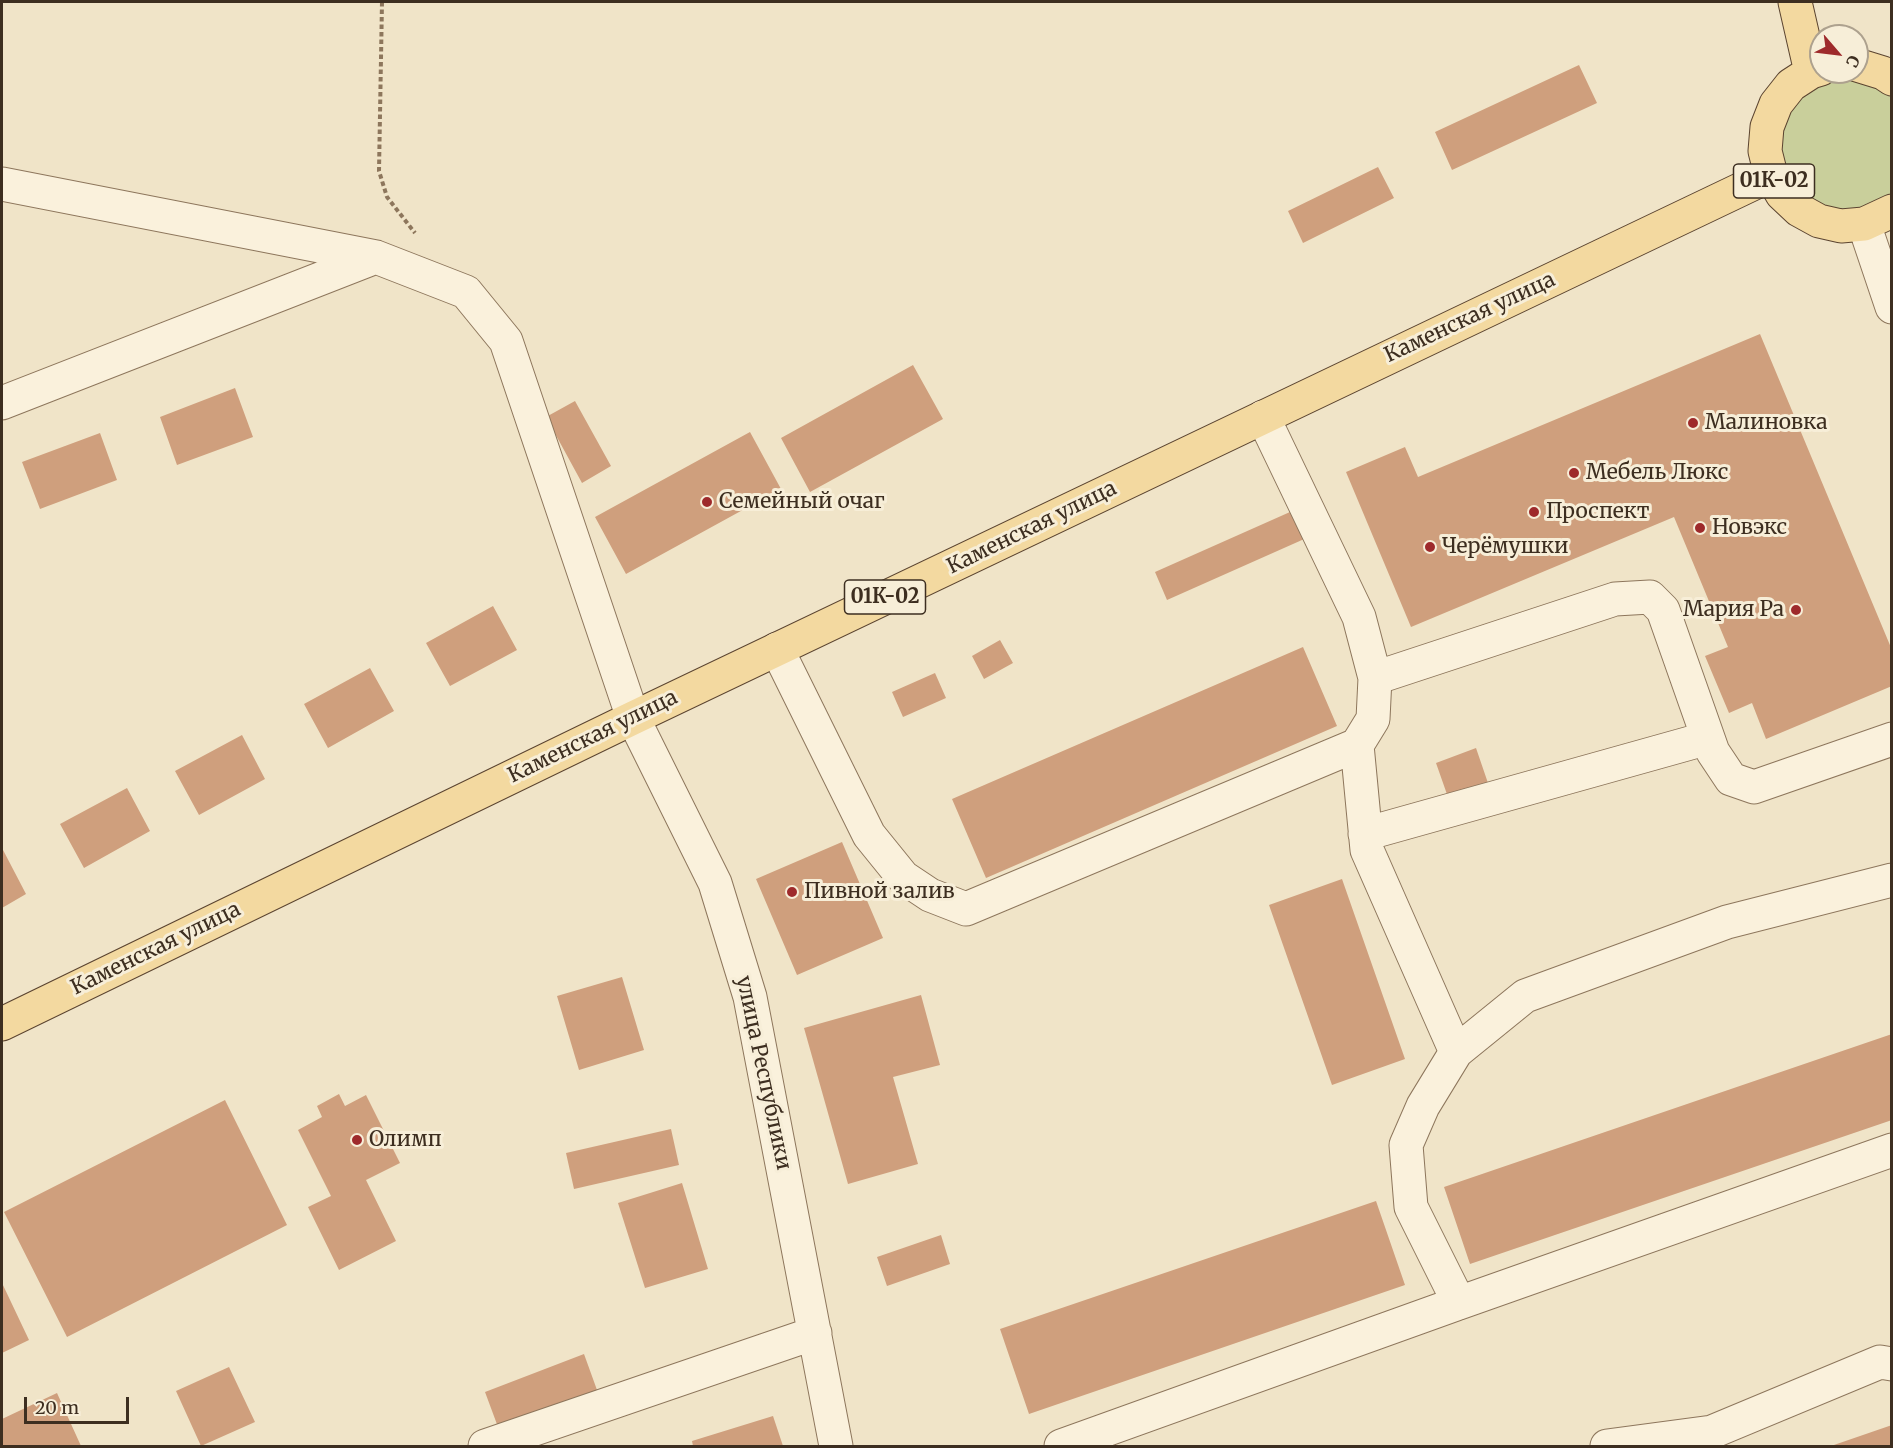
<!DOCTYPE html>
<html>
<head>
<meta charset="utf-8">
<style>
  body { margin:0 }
  #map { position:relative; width:1893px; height:1448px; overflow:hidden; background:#f0e4c8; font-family:Merriweather,serif }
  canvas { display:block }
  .frame { position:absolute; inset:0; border:3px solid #3d2e20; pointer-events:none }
  .north { position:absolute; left:1809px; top:24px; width:60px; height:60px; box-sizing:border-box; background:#f7eed8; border:2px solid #ada18e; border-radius:50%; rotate:118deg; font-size:16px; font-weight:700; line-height:24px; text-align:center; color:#3d2e20 }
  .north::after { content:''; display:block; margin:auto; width:21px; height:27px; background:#9e2a2b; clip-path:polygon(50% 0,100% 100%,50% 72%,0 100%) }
  .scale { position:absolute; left:24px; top:1397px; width:105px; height:27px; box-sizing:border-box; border:3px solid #3d2e20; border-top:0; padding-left:8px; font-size:18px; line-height:21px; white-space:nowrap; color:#3d2e20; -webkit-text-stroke:4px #f7eed8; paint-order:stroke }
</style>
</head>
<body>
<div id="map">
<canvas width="1893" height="1448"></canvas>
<div class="frame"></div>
<div class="north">С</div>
<div class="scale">20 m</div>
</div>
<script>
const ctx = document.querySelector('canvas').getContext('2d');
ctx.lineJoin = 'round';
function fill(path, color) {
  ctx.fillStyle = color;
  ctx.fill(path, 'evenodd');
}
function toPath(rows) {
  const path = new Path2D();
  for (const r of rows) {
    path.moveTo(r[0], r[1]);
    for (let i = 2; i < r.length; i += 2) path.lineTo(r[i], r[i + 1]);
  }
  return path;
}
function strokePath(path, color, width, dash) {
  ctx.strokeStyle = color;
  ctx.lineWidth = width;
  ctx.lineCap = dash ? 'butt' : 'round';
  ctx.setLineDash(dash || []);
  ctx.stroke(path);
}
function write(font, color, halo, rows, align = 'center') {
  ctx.font = font + ' Merriweather,serif';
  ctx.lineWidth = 6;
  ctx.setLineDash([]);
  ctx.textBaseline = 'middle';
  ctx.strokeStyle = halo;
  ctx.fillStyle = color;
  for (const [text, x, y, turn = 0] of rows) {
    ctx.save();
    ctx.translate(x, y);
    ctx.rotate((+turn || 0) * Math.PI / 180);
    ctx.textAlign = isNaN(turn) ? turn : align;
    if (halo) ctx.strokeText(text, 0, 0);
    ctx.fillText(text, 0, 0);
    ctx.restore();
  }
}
const green = toPath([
  [1852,75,1892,92,1891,201,1869,213,1805,204,1776,155,1792,100,1827,78]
]);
const building = toPath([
  [1579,65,1597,103,1452,170,1435,132],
  [1378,167,1394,198,1303,243,1288,211],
  [1760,334,1892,650,1892,686,1766,739,1752,703,1729,713,1705,656,1728,647,1674,517,1411,627,1346,472,1405,447,1418,477],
  [913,365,943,419,810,492,781,438],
  [235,388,253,437,177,465,160,417],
  [575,401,611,466,582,483,546,417],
  [750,432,781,489,626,574,595,517],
  [100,433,117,480,40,509,22,462],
  [1299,508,1311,536,1167,600,1155,572],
  [493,606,517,650,450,686,426,643],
  [1000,640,1013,663,984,679,972,656],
  [1303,647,1337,726,986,878,952,799],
  [370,668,394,711,328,748,304,704],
  [935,673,946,698,903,717,892,692],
  [242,735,265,779,199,815,175,771],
  [1476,748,1489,786,1449,800,1436,763],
  [127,788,150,831,84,868,60,824],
  [842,842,883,938,797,975,756,879],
  [2,848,26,894,2,908],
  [1342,879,1405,1059,1332,1085,1269,905],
  [622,977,644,1050,579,1070,557,996],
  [921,995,940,1065,893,1077,918,1164,848,1184,804,1028],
  [1892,1034,1892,1120,1470,1264,1444,1187],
  [339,1094,345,1106,366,1095,400,1163,366,1180,396,1241,339,1270,308,1207,331,1196,298,1130,322,1117,317,1106],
  [225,1100,287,1225,67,1337,4,1212],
  [671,1129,679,1165,574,1189,566,1153],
  [682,1183,708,1269,645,1288,618,1203],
  [1376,1201,1405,1285,1029,1414,1000,1329],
  [941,1235,950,1264,887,1286,877,1257],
  [2,1283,29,1340,2,1353],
  [584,1354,597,1390,498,1427,485,1392],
  [229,1367,255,1422,201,1446,176,1391],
  [57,1393,81,1446,2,1446,2,1419],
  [773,1416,783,1446,693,1446,692,1441],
  [1892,1425,1892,1446,1831,1446]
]);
const path = toPath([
  [382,2,379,171,387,197,415,233]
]);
const minor = toPath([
  [2,184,376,257,466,292,506,341,633,718,715,883,750,997,836,1446],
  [1864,224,1892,307],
  [2,403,376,257],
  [777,649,869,835,903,877,930,895,966,909,1357,745,1373,719,1375,678,1359,617,1263,417],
  [1375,678,1615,599,1650,597,1663,610,1713,752,1731,779,1754,787,1892,739],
  [1357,745,1367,850,1456,1052],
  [1365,834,1708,738],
  [1459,1303,1411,1207,1406,1145,1423,1106,1456,1052,1525,996,1727,922,1892,880],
  [485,1446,815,1333],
  [1061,1446,1459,1303,1892,1150],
  [1607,1446,1712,1432,1880,1362,1892,1364]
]);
const major = toPath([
  [1795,2,1811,72],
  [1857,65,1883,73,1892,79],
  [1821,69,1811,72,1791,85,1776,104,1767,127,1765,151,1771,175,1782,194,1799,210,1819,221,1841,226,1864,224,1892,211],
  [2,1024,633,718,1771,175]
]);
const markers = [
  [1693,423,6,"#9e2a2b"],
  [1574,473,6,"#9e2a2b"],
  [707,502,6,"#9e2a2b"],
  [1534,512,6,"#9e2a2b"],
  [1700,528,6,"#9e2a2b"],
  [1430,547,6,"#9e2a2b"],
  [1796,610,6,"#9e2a2b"],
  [792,892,6,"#9e2a2b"],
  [357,1140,6,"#9e2a2b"]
];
const shields = [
  [1774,181,81],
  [885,597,81]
];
const shieldNames = [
  ["01К-02",1774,181],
  ["01К-02",885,597]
];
const streetNames = [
  ["Каменская улица",1470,318,-25],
  ["Каменская улица",1032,528,-26],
  ["Каменская улица",593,737,-26],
  ["Каменская улица",156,949,-26],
  ["улица Республики",763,1073,78]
];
const poiNames = [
  ["Малиновка",1705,423],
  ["Мебель Люкс",1586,473],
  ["Семейный очаг",719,502],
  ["Проспект",1546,512],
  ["Новэкс",1712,528],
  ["Черёмушки",1442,547],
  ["Мария Ра",1784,610,"right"],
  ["Пивной залив",804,892],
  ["Олимп",369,1140]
];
fill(green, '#c9cf9b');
fill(building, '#cf9f7d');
strokePath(minor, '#8d765c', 35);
strokePath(major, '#5b4430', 35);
strokePath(path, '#8d765c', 4, [4.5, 3]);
strokePath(minor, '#faf1dc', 33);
strokePath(major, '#f3d9a0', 33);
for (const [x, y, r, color] of markers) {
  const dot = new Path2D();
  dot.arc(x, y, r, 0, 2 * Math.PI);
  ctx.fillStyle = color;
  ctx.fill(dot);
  strokePath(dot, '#f7eed8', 2);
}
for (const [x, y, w] of shields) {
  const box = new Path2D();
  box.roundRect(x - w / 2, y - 17, w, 34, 4.5);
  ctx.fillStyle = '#f7eed8';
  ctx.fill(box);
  strokePath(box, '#3d2e20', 1.5);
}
write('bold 20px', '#3d2e20', null, shieldNames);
write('21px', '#3d2e20', '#f7eed8', streetNames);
write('21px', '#3d2e20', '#f7eed8', poiNames, 'left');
</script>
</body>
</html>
